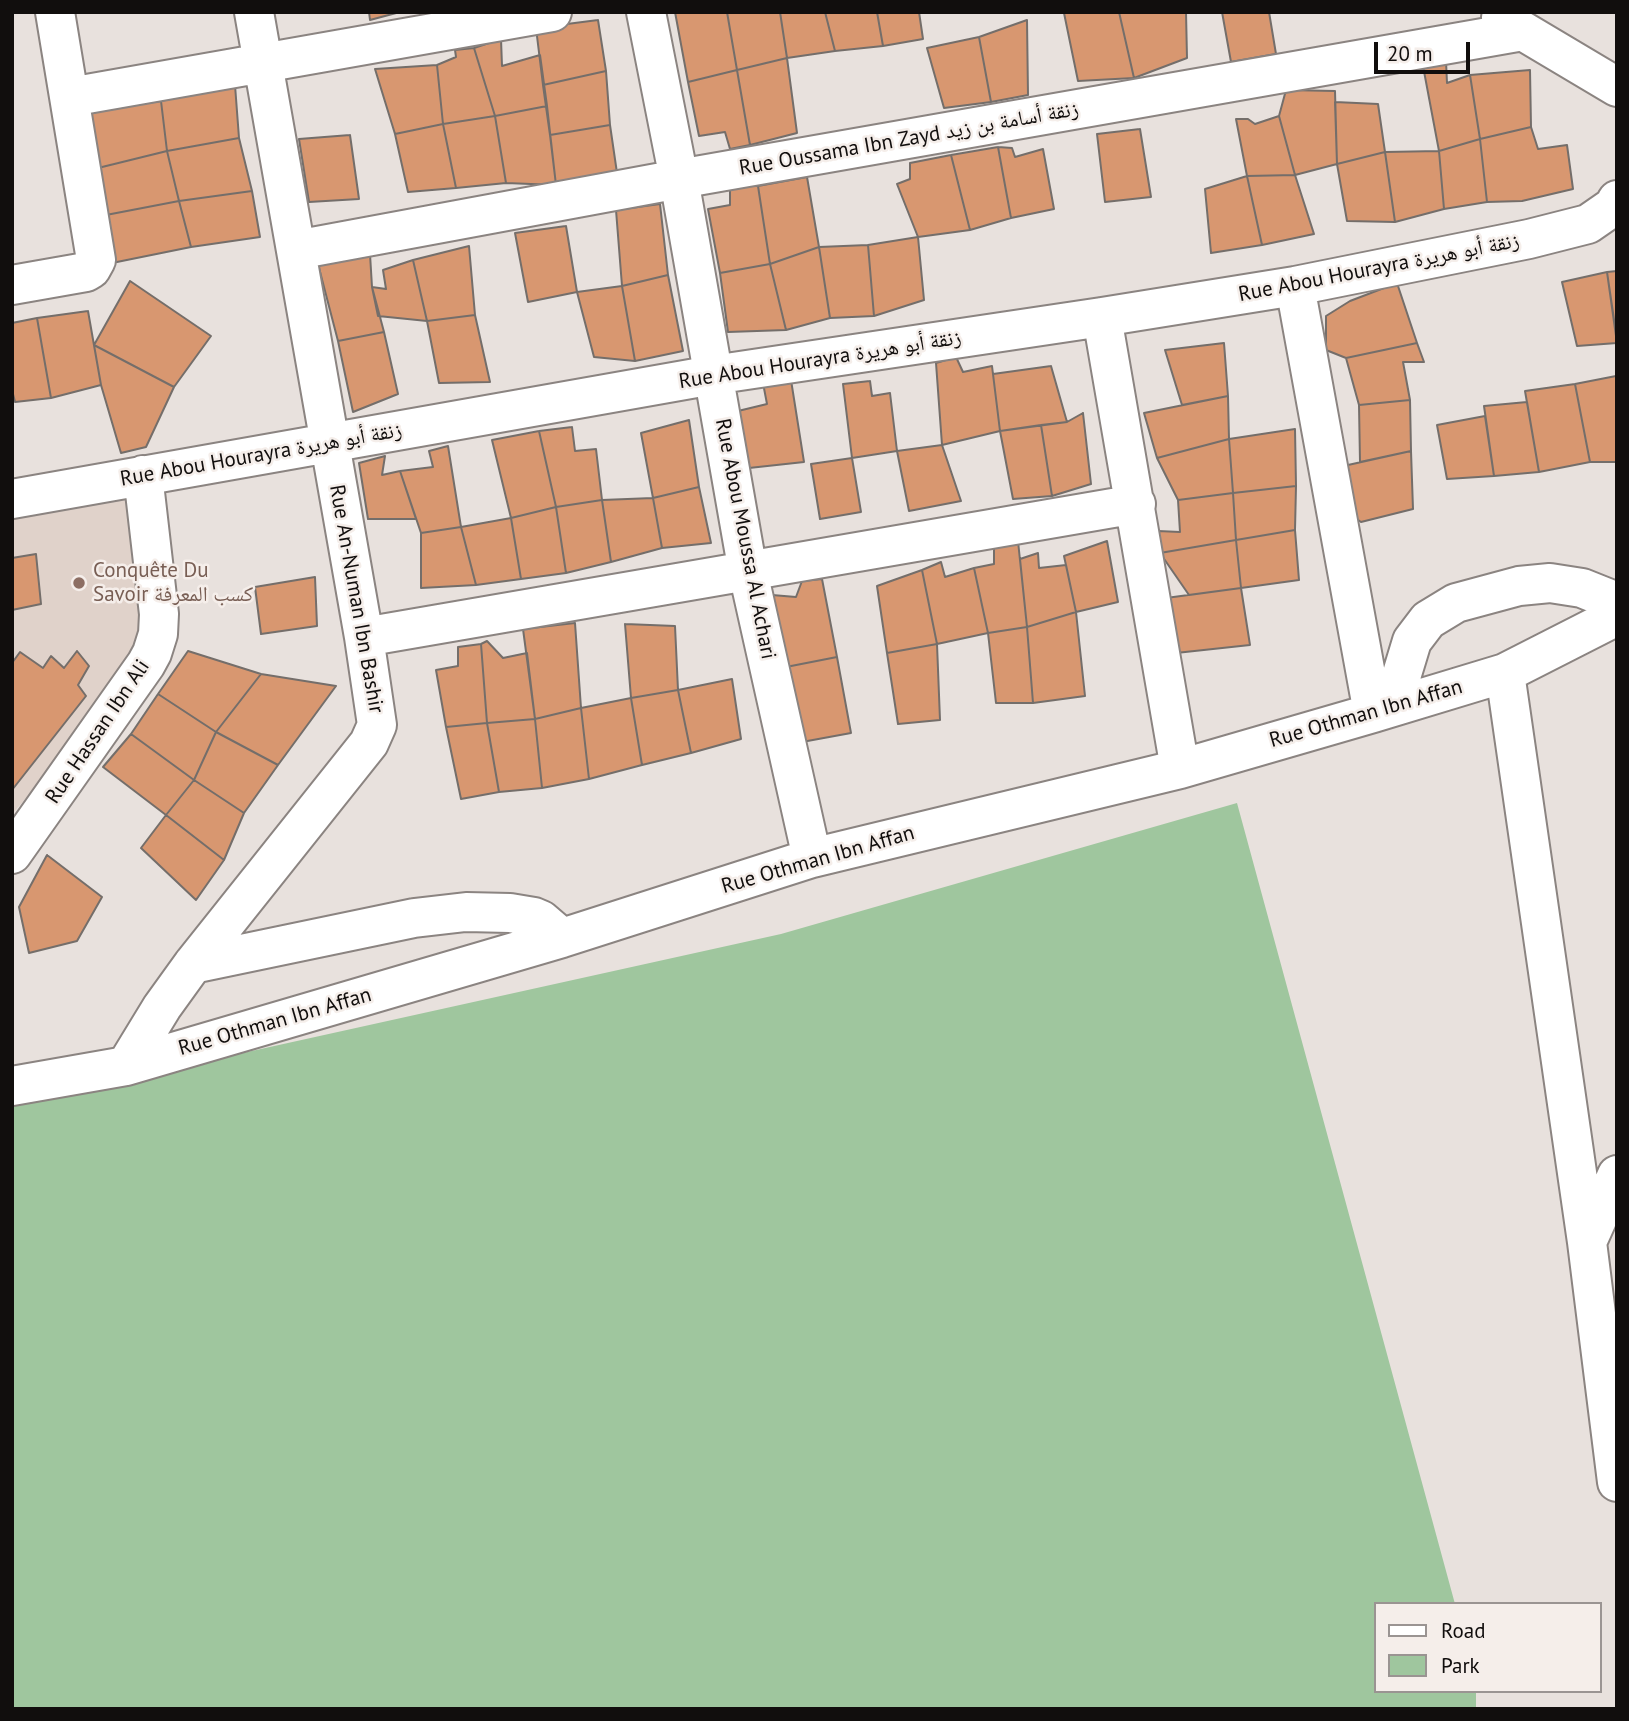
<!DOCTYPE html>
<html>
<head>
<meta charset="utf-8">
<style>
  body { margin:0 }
  #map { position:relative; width:1629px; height:1721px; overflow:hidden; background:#e8e1dd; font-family:"PT Sans",sans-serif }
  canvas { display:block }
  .frame { position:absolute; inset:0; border:14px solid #110e0d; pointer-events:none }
  .legend { position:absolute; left:1374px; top:1602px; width:228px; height:91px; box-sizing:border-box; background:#f5eeea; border:2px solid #9a9492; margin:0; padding:9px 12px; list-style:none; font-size:21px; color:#110e0d }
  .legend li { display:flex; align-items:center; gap:14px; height:35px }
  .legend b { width:35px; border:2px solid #9a9492 }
  .scale { position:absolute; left:1374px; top:42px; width:96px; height:32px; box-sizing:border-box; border:4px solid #110e0d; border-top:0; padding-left:9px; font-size:21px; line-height:24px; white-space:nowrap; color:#110e0d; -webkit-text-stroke:5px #f5eeea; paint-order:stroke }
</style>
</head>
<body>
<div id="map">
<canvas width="1629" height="1721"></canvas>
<div class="frame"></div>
<ul class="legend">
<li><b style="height:9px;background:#fff"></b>Road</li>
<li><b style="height:19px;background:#9fc69e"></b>Park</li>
</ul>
<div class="scale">20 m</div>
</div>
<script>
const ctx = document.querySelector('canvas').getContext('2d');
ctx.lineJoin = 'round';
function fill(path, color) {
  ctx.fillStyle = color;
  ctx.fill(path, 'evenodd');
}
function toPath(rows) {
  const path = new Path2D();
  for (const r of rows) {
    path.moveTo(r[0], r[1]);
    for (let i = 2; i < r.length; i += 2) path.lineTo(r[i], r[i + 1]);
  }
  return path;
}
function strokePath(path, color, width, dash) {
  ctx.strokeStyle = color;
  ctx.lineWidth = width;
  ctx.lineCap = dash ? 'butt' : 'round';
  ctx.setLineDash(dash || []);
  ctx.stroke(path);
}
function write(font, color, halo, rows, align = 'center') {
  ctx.font = font + ' "PT Sans","Noto Naskh Arabic",sans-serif';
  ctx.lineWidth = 5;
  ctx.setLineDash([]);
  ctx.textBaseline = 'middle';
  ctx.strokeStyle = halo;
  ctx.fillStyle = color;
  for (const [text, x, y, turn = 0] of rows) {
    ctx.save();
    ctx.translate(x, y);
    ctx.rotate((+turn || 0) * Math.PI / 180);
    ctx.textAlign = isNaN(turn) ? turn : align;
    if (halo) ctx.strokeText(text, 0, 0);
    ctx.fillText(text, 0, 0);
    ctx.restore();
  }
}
const built = toPath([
  [137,490,151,656,12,814,12,510]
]);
const green = toPath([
  [1237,803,1455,1604,1375,1604,1375,1691,1476,1691,1476,1709,12,1709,12,1104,781,934]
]);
const building = toPath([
  [369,12,400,12,370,20,369,12],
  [675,12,727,12,737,70,688,82,675,12],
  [727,12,780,12,787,58,737,70,727,12],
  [780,12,825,12,835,51,787,58,780,12],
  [825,12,877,12,883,46,835,51,825,12],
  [877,12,919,12,923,39,883,46,877,12],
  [1119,12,1134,78,1078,81,1064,13,1119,12],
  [1119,12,1186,12,1187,58,1134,78,1119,12],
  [1222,12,1269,12,1276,54,1231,62,1222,12],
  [598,20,606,71,543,85,536,28,598,20],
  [1027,20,1028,95,991,102,979,37,1027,20],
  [979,37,991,102,944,108,927,48,979,37],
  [501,39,502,66,540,55,547,106,495,116,474,48,501,39],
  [474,48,495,116,443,124,437,65,456,57,455,50,474,48],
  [787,58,797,133,750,145,737,70,787,58],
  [1446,61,1447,83,1470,75,1480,139,1439,151,1423,66,1446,61],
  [437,65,443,124,395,134,375,69,437,65],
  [737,70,750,145,730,149,725,132,699,136,688,82,737,70],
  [1530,70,1531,127,1480,139,1470,75,1530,70],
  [606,71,610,125,550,135,543,85,606,71],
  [235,85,239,138,167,151,161,101,235,85],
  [1286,90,1335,91,1337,164,1295,175,1279,116,1286,90],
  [161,101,167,151,94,169,85,112,161,101],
  [1335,102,1378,104,1385,152,1337,164,1335,102],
  [547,106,556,185,506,183,495,116,547,106],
  [495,116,506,183,456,188,443,124,495,116],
  [1279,116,1295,175,1247,176,1236,119,1248,119,1255,124,1279,116],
  [443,124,456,188,408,192,395,134,443,124],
  [610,125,617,173,556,185,550,135,610,125],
  [1531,127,1538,149,1567,145,1573,189,1522,201,1487,202,1480,139,1531,127],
  [1140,129,1151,197,1105,202,1097,134,1140,129],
  [350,135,359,199,309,202,299,139,350,135],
  [239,138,252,191,179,201,167,151,239,138],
  [1480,139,1487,202,1444,209,1439,151,1480,139],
  [998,147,1012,148,1015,157,1043,149,1054,209,1011,218,998,147],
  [998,147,1011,218,970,230,951,155,998,147],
  [167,151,179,201,106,215,94,169,167,151],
  [1439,151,1444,209,1395,222,1385,152,1439,151],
  [1385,152,1395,222,1347,221,1337,164,1385,152],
  [951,155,970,230,918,237,897,184,910,179,910,163,951,155],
  [1295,175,1314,234,1262,245,1247,176,1295,175],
  [1247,176,1262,245,1211,253,1205,189,1247,176],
  [807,177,819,247,770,264,758,186,807,177],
  [730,185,758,186,770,264,720,273,708,209,730,205,730,185],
  [252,191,260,237,191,247,179,201,252,191],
  [179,201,191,247,112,263,106,215,179,201],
  [660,204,668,275,622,286,616,210,660,204],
  [566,226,577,292,528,302,515,233,566,226],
  [918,237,924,300,874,316,868,245,918,237],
  [868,245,874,316,830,318,819,247,868,245],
  [469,246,475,315,427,321,413,260,469,246],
  [819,247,830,318,786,330,770,264,819,247],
  [370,254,372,287,384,332,338,341,318,264,370,254],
  [413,260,427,321,378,316,372,287,386,289,383,270,413,260],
  [770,264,786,330,728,332,720,273,770,264],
  [1617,271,1617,340,1607,272,1617,271],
  [1607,272,1617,343,1577,346,1562,282,1607,272],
  [668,275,683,351,635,361,622,286,668,275],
  [130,281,211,336,174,387,94,345,130,281],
  [1397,283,1417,343,1346,358,1326,350,1326,316,1350,301,1397,283],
  [622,286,635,361,594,357,577,292,622,286],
  [88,311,101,385,51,398,37,318,88,311],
  [475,315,490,382,439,383,427,321,475,315],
  [37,318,51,398,15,402,12,390,12,323,37,318],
  [384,332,398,394,353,412,338,341,384,332],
  [1224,343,1228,396,1182,405,1165,350,1224,343],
  [1417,343,1424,362,1403,362,1410,400,1359,405,1346,358,1417,343],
  [94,345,174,387,146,447,121,453,101,385,94,345],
  [956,357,963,372,992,366,1000,431,942,445,936,363,956,357],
  [1051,366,1067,422,1000,431,993,374,1051,366],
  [1616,376,1617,462,1590,462,1575,384,1616,376],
  [791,380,804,462,749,468,738,411,767,404,763,383,791,380],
  [870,381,872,396,890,393,897,451,852,458,843,384,870,381],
  [1575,384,1590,462,1539,472,1525,391,1575,384],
  [1228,396,1229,439,1157,458,1144,413,1228,396],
  [1410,400,1411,451,1360,462,1359,405,1410,400],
  [1527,402,1539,472,1494,476,1484,406,1527,402],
  [1083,413,1091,484,1052,496,1041,425,1067,422,1083,413],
  [1485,416,1494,476,1447,479,1437,425,1485,416],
  [689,420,699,487,653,498,641,433,689,420],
  [1041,425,1052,496,1013,499,1000,431,1041,425],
  [572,427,575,451,596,449,602,500,556,507,539,431,572,427],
  [1295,429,1296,486,1233,493,1229,439,1295,429],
  [539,431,556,507,511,518,492,440,539,431],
  [1229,439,1233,493,1178,500,1157,458,1229,439],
  [942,445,961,501,909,511,897,451,942,445],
  [448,446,461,527,421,533,400,471,433,467,429,451,448,446],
  [1411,451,1413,509,1361,522,1344,510,1348,465,1411,451],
  [385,456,382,475,400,471,416,519,368,519,359,463,385,456],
  [852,458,861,512,820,519,811,464,852,458],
  [1296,486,1295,530,1236,540,1233,493,1296,486],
  [699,487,711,543,662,548,653,498,699,487],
  [1233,493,1236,540,1160,553,1158,531,1180,532,1178,500,1233,493],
  [653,498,662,548,611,562,602,500,653,498],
  [602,500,611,562,566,573,556,507,602,500],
  [556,507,566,573,521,579,511,518,556,507],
  [511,518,521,579,476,585,461,527,511,518],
  [461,527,476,585,421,588,421,533,461,527],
  [1295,530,1299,580,1241,588,1236,540,1295,530],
  [1236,540,1241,588,1189,595,1160,553,1236,540],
  [1018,541,1027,627,988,633,974,568,994,564,994,547,1018,541],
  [1107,541,1118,602,1076,612,1064,556,1107,541],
  [1038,553,1039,568,1066,565,1076,612,1027,627,1020,559,1038,553],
  [36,554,41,604,12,610,12,558,36,554],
  [941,562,945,577,974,568,988,633,937,644,922,570,941,562],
  [922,570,937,644,887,653,877,586,922,570],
  [315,577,317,626,261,634,255,587,315,577],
  [822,579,837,657,786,667,772,595,796,597,802,581,822,579],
  [1241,588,1250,645,1176,653,1166,598,1241,588],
  [1076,612,1085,696,1033,703,1027,627,1076,612],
  [575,623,581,708,535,719,523,629,575,623],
  [625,624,675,626,678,690,631,698,625,624],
  [1027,627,1033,703,996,703,988,633,1027,627],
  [487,641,503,658,527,653,535,719,487,723,481,644,487,641],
  [481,644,487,723,446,727,436,670,458,666,458,647,481,644],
  [937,644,940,720,898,724,887,653,937,644],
  [77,651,89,666,78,685,86,696,12,790,12,663,20,652,43,668,51,656,64,668,77,651],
  [188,651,261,674,216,732,158,694,188,651],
  [837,657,851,733,802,742,786,667,837,657],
  [261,674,336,686,278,765,216,732,261,674],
  [732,679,741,739,691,753,678,690,732,679],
  [678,690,691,753,642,765,631,698,678,690],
  [158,694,216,732,194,780,131,734,158,694],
  [631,698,642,765,589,779,581,708,631,698],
  [581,708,589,779,542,788,535,719,581,708],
  [535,719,542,788,499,792,487,723,535,719],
  [487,723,499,792,461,799,446,727,487,723],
  [216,732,278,765,244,813,194,780,216,732],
  [131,734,194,780,166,815,103,767,131,734],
  [194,780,244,813,224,860,166,815,194,780],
  [166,815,224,860,196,900,141,848,166,815],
  [47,855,102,897,77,941,29,953,19,907,47,855]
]);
const minor = toPath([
  [646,12,679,179,748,572,812,858],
  [1501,18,1617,87],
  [70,97,552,12],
  [296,250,679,179,1523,31],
  [12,285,86,272,91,269,96,260,55,12],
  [1295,286,1373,713],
  [1102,317,1180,769],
  [12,499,713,375,1102,317,1295,286,1529,239,1588,224,1614,206,1617,200],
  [364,637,1136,504],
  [1505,673,1587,1242,1617,1482],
  [1392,707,1412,641,1428,620,1456,603,1519,586,1550,583,1582,588,1617,602],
  [12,854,146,664,152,653,158,634,159,614,143,475],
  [193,964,414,918,466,912,510,913,534,917,541,920,562,938],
  [126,1066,162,1007,193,964,369,743,377,725,364,637,254,12],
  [12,1086,126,1066,562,938,812,858,1180,769,1373,713,1505,673,1617,616],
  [1587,1242,1617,1175]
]);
const markers = [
  [79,583,7,"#8d6e63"]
];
const streetNames = [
  ["Rue Oussama Ibn Zayd زنقة أسامة بن زيد",909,139,-10],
  ["Rue Abou Hourayra زنقة أبو هريرة",1379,268,-11],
  ["Rue Abou Hourayra زنقة أبو هريرة",820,360,-9],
  ["Rue Abou Hourayra زنقة أبو هريرة",261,455,-10],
  ["Rue Abou Moussa Al Achari",745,539,79],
  ["Rue An-Numan Ibn Bashir",356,599,80],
  ["Rue Othman Ibn Affan",1366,714,-16],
  ["Rue Hassan Ibn Ali",98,732,-56],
  ["Rue Othman Ibn Affan",818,860,-16],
  ["Rue Othman Ibn Affan",275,1022,-16]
];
const educationNames = [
  ["Conquête Du",93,571],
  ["Savoir كسب المعرفة",93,595]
];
fill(built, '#e0d2ca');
fill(green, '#9fc69e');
fill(building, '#d89770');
strokePath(building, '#746e6a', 2);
strokePath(minor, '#8b8481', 42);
strokePath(minor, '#fff', 38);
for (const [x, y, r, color] of markers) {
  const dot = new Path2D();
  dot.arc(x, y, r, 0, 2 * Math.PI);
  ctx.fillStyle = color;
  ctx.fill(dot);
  strokePath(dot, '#f5eeea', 2.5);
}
write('21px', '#110e0d', '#f5eeea', streetNames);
write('21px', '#785e54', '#f5eeea', educationNames, 'left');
</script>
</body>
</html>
